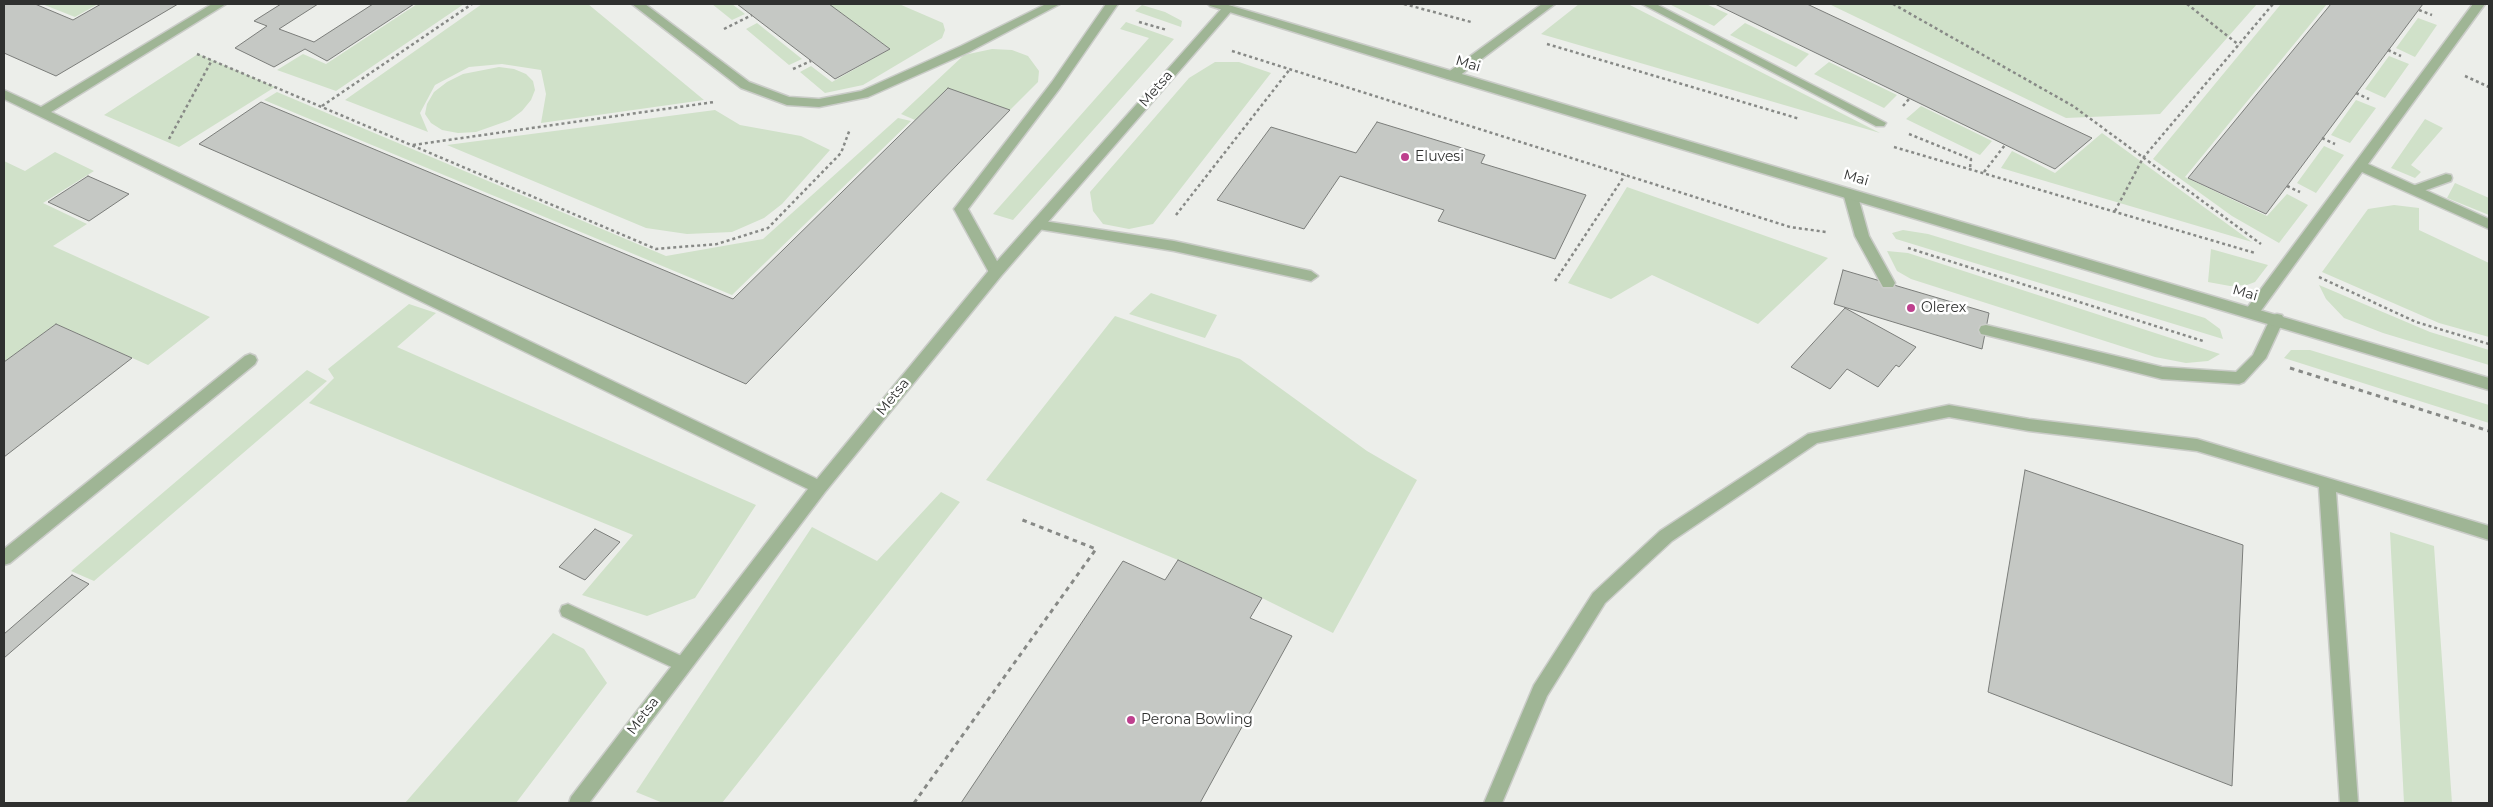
<!DOCTYPE html>
<html>
<head>
<meta charset="utf-8">
<style>
  body { margin:0 }
  #map { position:relative; width:2493px; height:807px; overflow:hidden; background:#eceeea; font-family:Montserrat,sans-serif }
  canvas { display:block }
  .frame { position:absolute; inset:0; border:5px solid #2f302f; pointer-events:none }
</style>
</head>
<body>
<div id="map">
<canvas width="2493" height="807"></canvas>
<div class="frame"></div>
</div>
<script>
const ctx = document.querySelector('canvas').getContext('2d');
ctx.lineJoin = 'round';
function fill(path, color) {
  ctx.fillStyle = color;
  ctx.fill(path, 'evenodd');
}
function toPath(rows) {
  const path = new Path2D();
  for (const r of rows) {
    path.moveTo(r[0], r[1]);
    for (let i = 2; i < r.length; i += 2) path.lineTo(r[i], r[i + 1]);
  }
  return path;
}
function strokePath(path, color, width, dash) {
  ctx.strokeStyle = color;
  ctx.lineWidth = width;
  ctx.lineCap = dash ? 'butt' : 'round';
  ctx.setLineDash(dash || []);
  ctx.stroke(path);
}
function write(font, color, halo, rows, align = 'center') {
  ctx.font = font + ' Montserrat,sans-serif';
  ctx.lineWidth = 5;
  ctx.setLineDash([]);
  ctx.textBaseline = 'middle';
  ctx.strokeStyle = halo;
  ctx.fillStyle = color;
  for (const [text, x, y, turn = 0] of rows) {
    ctx.save();
    ctx.translate(x, y);
    ctx.rotate((+turn || 0) * Math.PI / 180);
    ctx.textAlign = isNaN(turn) ? turn : align;
    if (halo) ctx.strokeText(text, 0, 0);
    ctx.fillText(text, 0, 0);
    ctx.restore();
  }
}
const green = toPath([
  [42,4,98,4,75,17],
  [417,4,464,4,336,91,277,70,303,54,326,64],
  [482,4,588,4,704,100,541,123,546,94,541,70,502,64,469,67,435,85,420,113,428,132,345,100],
  [712,4,732,4,745,14,732,20],
  [829,4,899,4,943,23,945,30,942,38,863,85,825,93,800,72,811,66,832,82,890,49],
  [1579,4,1628,4,1880,133,1541,34],
  [1669,4,1706,4,1728,14,1714,26],
  [1829,4,2257,4,2160,114,2066,118],
  [2281,4,2327,4,2185,177,2267,216,2287,194,2308,205,2279,243,2232,216,2153,159],
  [1142,5,1165,12,1182,21,1181,27,1135,11],
  [2418,18,2437,25,2415,57,2396,48],
  [1126,22,1174,39,1013,220,993,214,1149,38,1120,29],
  [757,23,802,59,789,65,746,29],
  [1745,23,1809,54,1796,67,1730,35],
  [992,49,1012,50,1028,56,1039,71,1038,82,1010,110,948,89,915,120,901,114,964,55],
  [198,54,275,87,179,147,104,115],
  [2389,56,2409,64,2385,98,2365,89],
  [1215,62,1239,62,1271,73,1153,224,1129,229,1103,224,1093,211,1090,192,1189,78],
  [1829,62,1897,95,1884,108,1814,74],
  [499,67,514,69,526,74,533,81,535,90,531,100,522,111,510,120,476,132,458,133,442,130,431,123,425,114,427,104,434,92,447,82,463,74],
  [277,92,666,256,763,239,898,118,911,121,732,295,264,100],
  [2356,100,2376,108,2350,143,2331,135],
  [1921,106,1992,141,1980,155,1906,119],
  [715,110,740,125,801,136,830,150,782,204,764,218,732,232,687,234,646,228,447,145],
  [2425,119,2443,128,2411,165,2421,172,2415,178,2391,168],
  [2102,133,2252,242,2001,168,2012,151,2055,173],
  [2324,146,2344,155,2316,193,2297,183],
  [55,152,94,171,43,203,87,224,53,246,210,317,148,365,56,324,4,362,4,161,25,171],
  [2455,183,2489,198,2489,215,2447,198],
  [1627,187,1828,258,1758,324,1652,275,1611,299,1568,283],
  [2394,205,2419,208,2419,230,2489,263,2489,337,2439,323,2322,272,2368,209],
  [1903,230,1928,234,2205,318,2220,329,2223,339,1896,239,1892,233],
  [2211,249,2268,265,2255,282,2247,285,2230,286,2208,282],
  [1887,251,1908,253,2220,354,2208,361,2186,363,2155,357,1911,279,1897,271],
  [2319,285,2430,332,2489,350,2489,365,2383,333,2344,318,2326,299],
  [1151,293,1217,315,1205,338,1129,314],
  [409,304,436,313,397,347,756,505,695,598,647,616,582,595,633,535,309,403,334,378,328,369],
  [1115,316,1240,359,1367,451,1417,480,1333,633,1262,598,1178,560,986,480],
  [2291,350,2310,350,2489,405,2489,423,2284,358],
  [307,370,327,381,94,581,71,571],
  [941,492,960,502,722,803,663,803,636,792,812,527,877,561],
  [2390,532,2434,546,2452,803,2404,803],
  [553,633,584,649,607,683,516,803,405,803]
]);
const building = toPath([
  [4,4,35,4,73,20,101,4,178,4,56,76,4,53,4,4],
  [281,4,318,4,279,29,314,42,373,4,414,4,327,61,305,49,274,67,235,48,267,26,254,21,281,4],
  [737,4,829,4,890,49,835,79,737,4],
  [1715,4,1807,4,2092,138,2055,169,1715,4],
  [2331,4,2423,4,2266,214,2188,178,2331,4],
  [948,88,1010,110,746,384,199,144,261,102,733,299,948,88],
  [1377,122,1485,155,1481,163,1586,195,1555,259,1438,221,1444,210,1340,176,1304,229,1217,200,1271,127,1356,153,1377,122],
  [88,176,129,194,89,221,48,202,88,176],
  [1843,270,1989,313,1982,349,1834,304,1843,270],
  [1845,308,1916,347,1899,367,1896,365,1878,387,1847,369,1830,389,1791,367,1845,308],
  [56,324,132,358,4,457,4,362,56,324],
  [2025,470,2243,545,2232,786,1988,692,2025,470],
  [595,529,620,542,585,580,559,567,595,529],
  [1178,560,1262,598,1250,618,1292,636,1200,803,961,803,1123,561,1165,580,1178,560],
  [72,575,89,584,4,658,4,634,72,575]
]);
const pathFar1 = toPath([
  [1404,4,1471,22],
  [1893,4,2073,106,2261,244],
  [2187,4,2239,45],
  [2419,10,2432,15],
  [1139,22,1167,30],
  [724,29,752,15],
  [1547,44,1800,119],
  [2388,50,2401,56],
  [1232,51,1790,227,1826,232],
  [197,54,656,249,717,244,768,228,841,153,850,129],
  [793,69,811,61],
  [2465,76,2489,87],
  [2356,93,2369,99],
  [322,106,472,4],
  [1903,106,1909,99],
  [1909,134,1971,159,1970,168],
  [2322,138,2335,144],
  [169,139,212,60],
  [413,145,714,102],
  [1894,147,2255,253],
  [1984,172,2005,145],
  [2287,186,2300,192],
  [2115,211,2143,158,2273,4],
  [1176,215,1290,69],
  [1908,248,2203,341],
  [2319,277,2416,322,2489,344],
  [1555,281,1625,175]
]);
const path = toPath([
  [2290,368,2489,431],
  [914,803,1096,549,1020,519]
]);
const service = toPath([
  [1106,4,1118,4,1060,88,968,209,1003,272,996,277,991,276,954,209,1052,82,1106,4],
  [2446,174,2451,175,2452,178,2451,181,2415,194,2408,190,2410,187,2446,174],
  [1850,189,1857,193,1869,236,1895,283,1893,287,1883,287,1855,236,1843,193,1850,189],
  [1037,220,1174,241,1311,271,1318,276,1311,281,1174,251,1032,228,1030,225,1032,222,1037,220],
  [2277,314,2282,315,2284,319,2266,358,2244,382,2239,384,2162,379,1986,335,1981,334,1979,330,1981,326,1986,325,2162,367,2236,372,2253,355,2272,315,2277,314],
  [1949,405,2029,419,2197,439,2489,526,2489,540,2336,492,2358,803,2340,803,2319,487,2197,451,2029,431,1949,417,1817,443,1672,541,1605,603,1547,696,1502,803,1484,803,1534,685,1593,593,1660,531,1808,434,1949,405],
  [568,604,688,659,691,664,688,669,682,672,676,669,562,616,560,611,562,606,568,604]
]);
const minor = toPath([
  [212,4,226,4,51,112,817,479,991,268,1224,6,1232,6,1234,8,1001,276,825,492,589,803,569,803,571,797,808,489,4,99,4,90,41,107,212,4],
  [632,4,645,4,749,82,789,97,819,99,861,91,961,46,1046,4,1060,4,969,52,868,97,819,107,787,105,741,88,632,4],
  [1542,4,1555,4,1455,79,1447,79,1445,76,1447,73,1542,4],
  [1642,4,1656,4,1886,123,1884,126,1876,126,1642,4],
  [2473,4,2485,4,2368,164,2489,219,2489,229,2362,172,2257,316,2247,316,2245,312,2247,308,2473,4],
  [250,354,255,356,257,360,255,364,10,563,4,565,4,549,245,356,250,354]
]);
const tertiary = toPath([
  [1208,4,1225,4,2489,378,2489,390,1447,79,1210,6,1208,4]
]);
const markers = [
  [1405,157,5,"#be408e"],
  [1911,308,5,"#be408e"],
  [1131,720,5,"#be408e"]
];
const streetNames = [
  ["Mai",1468,64,17],
  ["Metsa",1156,89,-49],
  ["Mai",1856,178,16],
  ["Mai",2245,293,16],
  ["Metsa",893,397,-51],
  ["Metsa",643,716,-53]
];
const poiNames = [
  ["Eluvesi",1415,157],
  ["Olerex",1921,308],
  ["Perona Bowling",1141,720]
];
fill(green, '#d0e1c9');
fill(building, '#c5c8c4');
strokePath(building, '#7b7d7a', 1);
strokePath(service, '#caccc8', 3);
strokePath(minor, '#caccc8', 3);
strokePath(tertiary, '#caccc8', 3);
strokePath(pathFar1, '#878986', 2.5, [3, 3]);
strokePath(path, '#878986', 3, [4.5, 4.5]);
fill(service, '#9fb595');
fill(minor, '#9fb595');
fill(tertiary, '#9fb595');
for (const [x, y, r, color] of markers) {
  const dot = new Path2D();
  dot.arc(x, y, r, 0, 2 * Math.PI);
  ctx.fillStyle = color;
  ctx.fill(dot);
  strokePath(dot, '#fff', 2);
}
write('14px', '#2f302f', '#fff', streetNames);
write('14px', '#2f302f', '#fff', poiNames, 'left');
</script>
</body>
</html>
